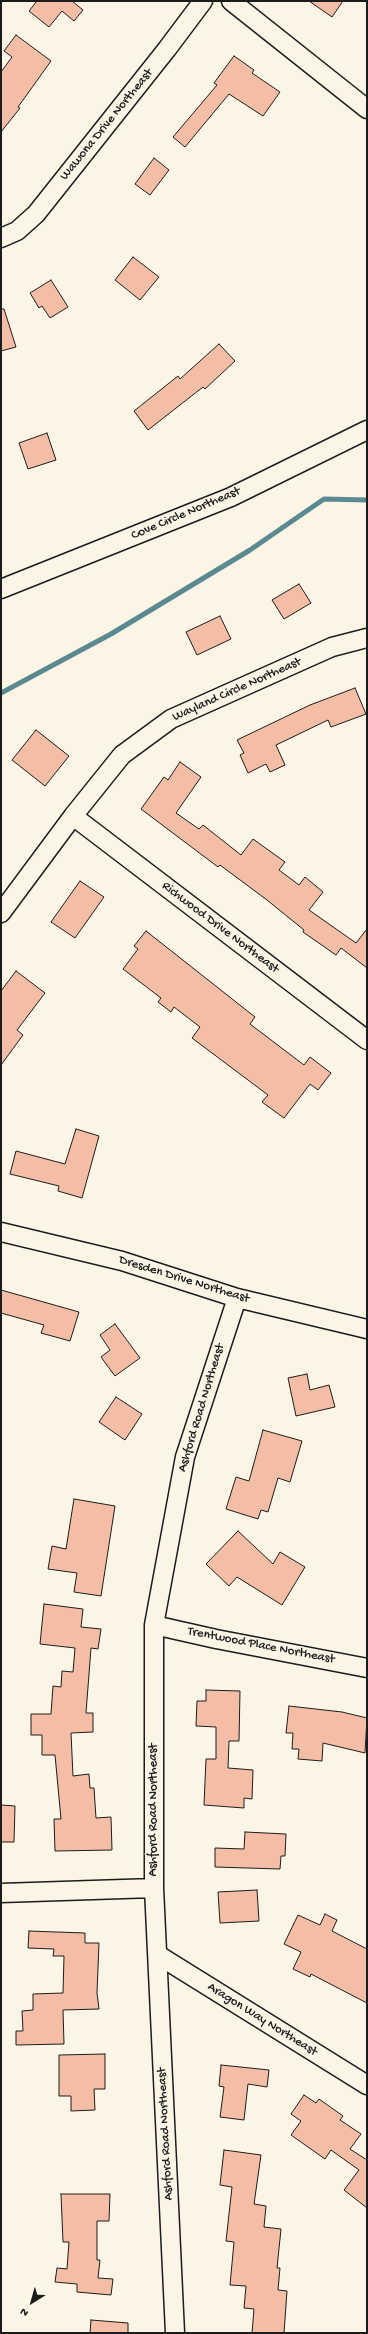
<!DOCTYPE html>
<html>
<head>
<meta charset="utf-8">
<style>
  body { margin:0 }
  #map { position:relative; width:368px; height:2334px; overflow:hidden; background:#fcf5e5; font-family:"Gochi Hand",sans-serif }
  canvas { display:block }
  .frame { position:absolute; inset:0; border:2px solid #1c1c1c; pointer-events:none }
  .north { position:absolute; left:12px; top:2282px; width:40px; height:40px; -webkit-text-stroke:3px #fcf5e5; paint-order:stroke; rotate:217deg; font-size:11px; font-weight:700; line-height:16px; text-align:center; color:#1c1c1c }
  .north::after { content:''; display:block; margin:auto; width:14px; height:18px; background:#1c1c1c; clip-path:polygon(50% 0,100% 100%,50% 72%,0 100%) }
</style>
</head>
<body>
<div id="map">
<canvas width="368" height="2334"></canvas>
<div class="frame"></div>
<div class="north">N</div>
</div>
<script>
const ctx = document.querySelector('canvas').getContext('2d');
ctx.lineJoin = 'round';
function toPath(rows) {
  const path = new Path2D();
  for (const r of rows) {
    path.moveTo(r[0], r[1]);
    for (let i = 2; i < r.length; i += 2) path.lineTo(r[i], r[i + 1]);
  }
  return path;
}
function strokePath(path, color, width, dash) {
  ctx.strokeStyle = color;
  ctx.lineWidth = width;
  ctx.lineCap = dash ? 'butt' : 'round';
  ctx.setLineDash(dash || []);
  ctx.stroke(path);
}
function fill(path, color) {
  ctx.fillStyle = color;
  ctx.fill(path, 'evenodd');
}
function write(font, color, halo, rows, align = 'center') {
  ctx.font = font + ' "Gochi Hand",sans-serif';
  ctx.lineWidth = 3;
  ctx.setLineDash([]);
  ctx.textBaseline = 'middle';
  ctx.strokeStyle = halo;
  ctx.fillStyle = color;
  for (const [text, x, y, turn = 0] of rows) {
    ctx.save();
    ctx.translate(x, y);
    ctx.rotate((+turn || 0) * Math.PI / 180);
    ctx.textAlign = isNaN(turn) ? turn : align;
    if (halo) ctx.strokeText(text, 0, 0);
    ctx.fillText(text, 0, 0);
    ctx.restore();
  }
}
const stream = toPath([
  [1,693,111,634,250,550,324,499,367,500]
]);
const building = toPath([
  [37,1,72,1,83,10,74,21,62,11,49,27,29,11,37,1],
  [309,1,343,1,332,17,309,1],
  [16,35,51,61,18,107,20,108,1,132,1,72,12,57,4,51,16,35],
  [234,56,254,70,252,73,280,92,263,116,229,94,185,147,173,137,217,85,214,83,234,56],
  [154,158,169,170,150,195,135,184,154,158],
  [133,257,159,277,140,300,115,280,133,257],
  [51,280,68,307,50,318,42,306,39,308,30,293,51,280],
  [1,309,4,309,16,347,1,351,1,309],
  [219,344,235,361,205,389,203,387,148,430,134,411,178,376,180,379,219,344],
  [47,433,56,460,28,469,19,443,47,433],
  [299,584,311,603,284,619,272,600,299,584],
  [220,616,231,639,197,655,186,632,220,616],
  [355,688,366,714,331,727,328,720,276,745,285,765,270,772,266,764,248,773,240,755,244,753,237,740,310,705,355,688],
  [36,730,69,756,45,786,12,760,36,730],
  [180,762,201,777,176,813,199,829,203,825,241,855,253,839,285,862,279,870,299,885,305,877,323,892,309,910,356,943,367,929,367,968,341,948,336,955,303,932,304,930,267,900,220,865,218,867,141,809,164,777,168,780,180,762],
  [80,881,104,897,75,938,51,922,80,881],
  [146,931,255,1017,250,1024,304,1065,310,1057,331,1073,318,1090,310,1084,284,1118,262,1102,268,1095,192,1038,200,1027,174,1007,171,1012,158,1002,161,998,123,969,138,949,134,946,146,931],
  [16,971,45,993,17,1030,23,1035,1,1065,1,991,16,971],
  [76,1129,99,1136,82,1198,58,1191,59,1186,10,1174,16,1151,65,1164,76,1129],
  [1,1290,79,1312,70,1341,41,1333,44,1325,1,1313,1,1290],
  [115,1324,140,1358,115,1376,101,1357,110,1350,100,1335,115,1324],
  [307,1374,310,1390,329,1385,335,1407,296,1416,288,1378,307,1374],
  [116,1397,142,1414,125,1440,99,1422,116,1397],
  [263,1430,302,1441,290,1482,278,1478,268,1512,261,1510,258,1519,226,1509,236,1477,249,1481,263,1430],
  [74,1499,115,1506,101,1596,74,1592,77,1573,48,1569,52,1546,66,1549,74,1499],
  [238,1531,273,1564,280,1552,305,1567,282,1605,237,1577,229,1586,206,1564,238,1531],
  [44,1604,83,1609,81,1627,101,1629,98,1649,91,1648,86,1713,93,1713,93,1732,71,1733,73,1776,89,1774,90,1788,94,1788,96,1818,111,1817,112,1850,55,1851,54,1819,61,1819,55,1755,42,1755,42,1735,31,1735,31,1714,51,1714,53,1686,61,1687,62,1671,73,1672,75,1648,40,1644,44,1604],
  [206,1690,240,1691,239,1741,229,1741,228,1768,253,1770,252,1799,244,1798,244,1808,204,1805,206,1759,216,1759,216,1727,196,1726,197,1701,206,1701,206,1690],
  [289,1706,342,1712,367,1718,365,1753,323,1743,322,1761,298,1759,299,1749,292,1749,293,1733,286,1733,289,1706],
  [1,1805,15,1806,14,1842,1,1842,1,1805],
  [245,1832,286,1834,285,1856,281,1856,280,1869,215,1867,215,1848,244,1849,245,1832],
  [257,1890,259,1921,220,1923,218,1892,257,1890],
  [325,1914,337,1920,332,1931,367,1949,367,2003,311,1974,310,1977,293,1969,301,1952,284,1944,298,1915,320,1925,325,1914],
  [29,1931,85,1933,85,1943,99,1943,97,1993,99,2009,63,2010,64,2044,16,2045,16,2031,23,2031,22,2011,33,2010,33,1994,63,1993,64,1956,53,1956,54,1949,28,1948,29,1931],
  [105,2054,105,2089,94,2089,95,2110,71,2111,71,2096,59,2096,59,2055,105,2054],
  [221,2065,269,2070,267,2087,248,2084,244,2120,220,2117,224,2087,219,2086,221,2065],
  [304,2095,316,2103,319,2099,343,2116,340,2120,361,2134,350,2149,367,2160,367,2208,344,2190,359,2170,331,2150,325,2159,291,2135,301,2121,291,2114,304,2095],
  [224,2150,261,2155,254,2204,266,2206,264,2227,281,2229,277,2268,280,2268,278,2290,287,2291,284,2333,252,2333,254,2309,244,2308,246,2286,230,2285,234,2242,226,2241,232,2187,220,2185,224,2150],
  [61,2194,110,2194,109,2221,97,2221,97,2260,100,2260,98,2278,113,2279,111,2295,77,2292,77,2284,55,2282,57,2268,67,2269,69,2242,63,2242,61,2194],
  [91,2320,128,2323,128,2333,90,2333,91,2320]
]);
const minor = toPath([
  [231,1,367,109],
  [1,238,17,231,36,214,167,49,203,1],
  [1,589,231,497,367,430],
  [73,816,367,1040],
  [1,913,73,816,122,755,171,719,332,647,367,638],
  [1,1232,122,1261,237,1298,367,1329],
  [154,1625,216,1639,367,1668],
  [1,1893,154,1888],
  [158,1955,367,2085],
  [175,2333,154,1888,154,1625,185,1457,237,1298]
]);
const streetNames = [
  ["Wawona Drive Northeast",107,125,-51],
  ["Cove Circle Northeast",186,514,-23],
  ["Wayland Circle Northeast",237,690,-24],
  ["Richwood Drive Northeast",220,928,37],
  ["Dresden Drive Northeast",184,1280,17],
  ["Ashford Road Northeast",202,1408,-73],
  ["Trentwood Place Northeast",261,1646,11],
  ["Ashford Road Northeast",154,1810,-90],
  ["Aragon Way Northeast",262,2020,32],
  ["Ashford Road Northeast",166,2134,-93]
];
strokePath(stream, '#5a8992', 5);
fill(building, '#f4bea6');
strokePath(building, '#1c1c1c', 1);
strokePath(minor, '#1c1c1c', 21);
strokePath(minor, '#fcf5e5', 18);
write('13px', '#1c1c1c', '#fcf5e5', streetNames);
</script>
</body>
</html>
